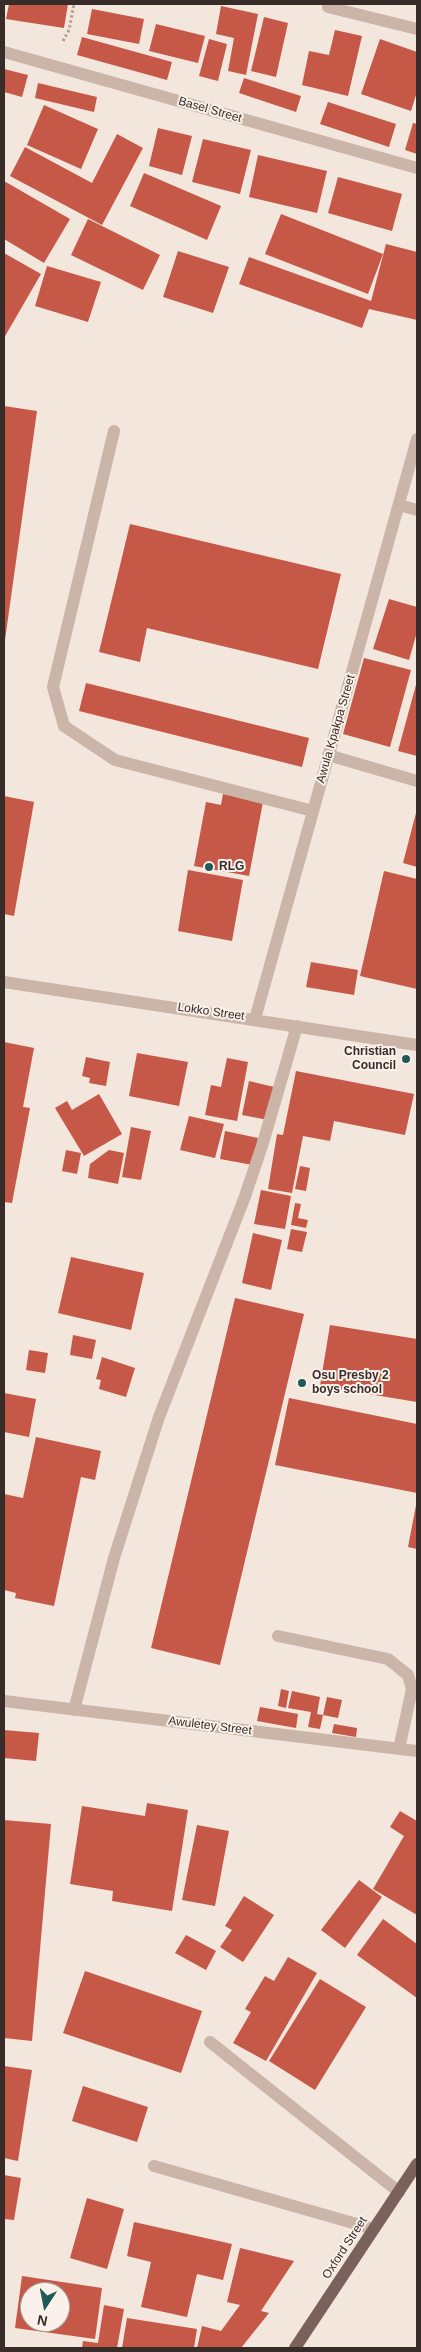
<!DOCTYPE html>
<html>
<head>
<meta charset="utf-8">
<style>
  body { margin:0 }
  #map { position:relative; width:421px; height:2352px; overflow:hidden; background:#f2e6dd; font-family:Arial,sans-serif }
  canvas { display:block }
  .frame { position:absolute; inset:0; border:5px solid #382c29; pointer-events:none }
  .north { position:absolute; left:20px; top:2282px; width:50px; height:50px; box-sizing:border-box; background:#faf1ea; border:1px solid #aca29d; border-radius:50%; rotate:191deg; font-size:14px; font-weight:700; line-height:20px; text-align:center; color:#382c29 }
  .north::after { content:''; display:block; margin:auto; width:18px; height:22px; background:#1e5a57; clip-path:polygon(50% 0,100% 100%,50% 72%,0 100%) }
</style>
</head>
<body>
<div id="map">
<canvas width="421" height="2352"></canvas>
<div class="frame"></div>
<div class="north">N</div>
</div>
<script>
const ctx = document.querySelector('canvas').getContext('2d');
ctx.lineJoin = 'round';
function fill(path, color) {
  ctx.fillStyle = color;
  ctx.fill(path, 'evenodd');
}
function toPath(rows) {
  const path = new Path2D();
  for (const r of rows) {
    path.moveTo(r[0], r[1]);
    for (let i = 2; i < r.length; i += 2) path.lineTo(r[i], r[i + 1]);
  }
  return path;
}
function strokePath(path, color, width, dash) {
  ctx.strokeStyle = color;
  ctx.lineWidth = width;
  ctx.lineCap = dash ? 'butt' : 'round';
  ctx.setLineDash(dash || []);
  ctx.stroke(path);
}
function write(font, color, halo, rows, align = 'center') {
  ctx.font = font + ' Arial,sans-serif';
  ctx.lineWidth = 4;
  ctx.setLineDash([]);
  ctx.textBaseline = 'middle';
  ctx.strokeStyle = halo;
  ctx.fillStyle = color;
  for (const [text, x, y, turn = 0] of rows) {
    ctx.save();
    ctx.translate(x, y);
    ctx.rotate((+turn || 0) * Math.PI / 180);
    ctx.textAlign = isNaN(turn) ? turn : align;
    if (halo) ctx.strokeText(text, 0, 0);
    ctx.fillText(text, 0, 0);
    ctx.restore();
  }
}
const building = toPath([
  [9,4,68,4,64,28,6,19],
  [221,6,258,14,246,75,228,71,234,38,216,34],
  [92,9,144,19,139,44,87,34],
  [264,17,288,23,276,77,251,71],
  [156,24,205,36,198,63,149,51],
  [335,30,362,36,348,96,302,85,309,51,329,55],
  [82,37,172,62,167,80,77,55],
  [209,39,227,44,218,81,199,76],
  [380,39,417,52,417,92,411,111,361,94],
  [4,69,28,75,22,97,4,92],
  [244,78,301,96,296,112,239,93],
  [38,83,97,97,94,112,35,98],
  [328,102,396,124,389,147,320,124],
  [44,105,98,129,81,169,27,145],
  [413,123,417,124,417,154,405,150],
  [158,128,192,136,182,175,149,166],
  [117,134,143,148,102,225,10,176,25,147,92,183],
  [203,139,251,150,240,194,192,182],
  [258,155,327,171,317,213,249,197],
  [144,173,221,206,207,240,130,206],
  [338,177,402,194,392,231,328,213],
  [4,181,70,219,44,263,4,239],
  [281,214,383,254,368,294,265,254],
  [88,219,160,255,143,290,71,255],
  [386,244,417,252,417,320,369,309,362,328,239,284,249,257,371,301],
  [178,251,229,267,213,313,163,297],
  [4,253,41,274,4,338],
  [47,266,101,282,88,322,35,306],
  [4,406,37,411,5,640,4,640],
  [130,524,341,574,318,669,147,628,140,662,99,652],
  [389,599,417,607,417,632,409,660,373,649],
  [364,658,411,670,390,747,343,734],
  [417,681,417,756,398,751],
  [86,683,309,738,302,767,79,711],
  [223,794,263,802,249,876,194,866,206,802,221,805],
  [4,796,34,802,14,916,4,914],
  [417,809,417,867,403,863],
  [188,870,243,880,232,941,178,931],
  [384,871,417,879,417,989,360,976],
  [311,962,358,970,354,995,306,987],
  [4,1042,34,1048,23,1107,30,1108,12,1203,4,1202],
  [137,1053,188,1062,179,1106,129,1096],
  [86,1057,110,1062,106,1086,89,1083,90,1078,82,1076],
  [227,1058,248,1062,237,1121,205,1115,211,1085,221,1087],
  [296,1071,414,1094,405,1135,334,1121,330,1141,303,1136,292,1193,268,1189,277,1134,283,1135],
  [249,1081,274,1087,268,1120,242,1115],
  [99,1094,122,1134,84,1156,55,1108,67,1101,72,1110],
  [189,1116,224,1124,215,1158,180,1150],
  [131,1127,151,1131,141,1180,122,1177],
  [225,1131,258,1138,253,1165,220,1159],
  [66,1150,81,1153,77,1174,62,1171],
  [109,1150,124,1153,118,1184,88,1178,90,1164],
  [300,1166,310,1168,306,1191,295,1189],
  [261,1190,291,1196,285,1229,254,1224],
  [295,1203,301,1204,298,1218,308,1220,306,1228,291,1225],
  [291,1229,307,1232,302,1252,287,1249],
  [253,1233,282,1240,271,1290,242,1283],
  [71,1257,144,1273,131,1330,58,1313],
  [235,1298,304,1314,220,1665,151,1648],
  [330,1325,417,1339,417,1402,320,1386],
  [73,1335,96,1340,92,1359,70,1355],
  [29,1350,48,1353,45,1373,26,1370],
  [102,1357,135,1368,126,1397,99,1389,101,1380,96,1379],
  [4,1393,36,1399,29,1437,4,1432],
  [289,1398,417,1424,417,1493,275,1465],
  [36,1437,101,1451,95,1480,81,1477,54,1606,15,1598,16,1593,4,1590,4,1494,23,1498],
  [416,1505,417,1505,417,1549,408,1547],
  [281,1689,289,1691,286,1708,278,1706],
  [292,1691,320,1697,317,1714,323,1715,327,1697,342,1700,338,1718,323,1715,320,1729,308,1727,311,1712,288,1708],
  [260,1707,298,1714,296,1728,257,1721],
  [334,1724,357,1728,356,1737,332,1733],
  [4,1730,39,1733,36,1761,4,1758],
  [147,1803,188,1810,172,1911,112,1901,113,1891,70,1884,82,1806,145,1816],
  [400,1811,417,1821,417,1915,373,1889,404,1836,390,1827],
  [4,1820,51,1824,32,2041,4,2038],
  [197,1825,229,1831,215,1906,182,1900],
  [359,1880,382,1897,345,1948,321,1930],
  [244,1896,274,1915,243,1962,220,1947,232,1930,225,1926],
  [383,1919,417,1944,417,1998,357,1955],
  [186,1935,216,1951,206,1970,175,1953],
  [288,1957,317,1973,266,2061,233,2043,251,2012,245,2009,265,1976,274,1981],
  [85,1971,202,2011,181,2073,63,2033],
  [320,1979,366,2007,315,2090,269,2061],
  [4,2066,32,2070,18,2161,4,2158],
  [83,2086,148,2107,137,2142,72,2121],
  [4,2175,21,2178,14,2220,4,2219],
  [87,2198,124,2209,107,2269,70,2258],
  [134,2222,232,2244,223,2280,197,2274,187,2317,141,2307,151,2262,127,2256],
  [240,2248,294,2261,261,2311,269,2313,241,2348,197,2348,202,2326,221,2331,240,2305,227,2302],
  [22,2276,102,2288,95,2339,15,2328],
  [30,2292,60,2292,60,2322,30,2322],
  [104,2305,124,2309,117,2348,82,2348,83,2341,98,2343],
  [127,2318,197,2329,194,2348,122,2348]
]);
const path = toPath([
  [63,41,69,30,74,4]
]);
const minor = toPath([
  [328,7,417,29],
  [4,52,417,168],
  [114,431,53,687,64,726,115,760,313,811],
  [399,505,417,510],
  [328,755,417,781],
  [4,982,417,1045],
  [255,1019,417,439],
  [278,1636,388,1659,408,1675,412,1689,399,1749],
  [4,1701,417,1751],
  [74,1710,114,1558,159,1417,244,1199,263,1143,297,1026],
  [210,2042,399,2192],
  [154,2166,374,2229]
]);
const major = toPath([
  [295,2348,417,2164]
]);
const markers = [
  [209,867,5,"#1e5a57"],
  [406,1059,5,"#1e5a57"],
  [302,1383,5,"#1e5a57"]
];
const streetNames = [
  ["Basel Street",210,110,16],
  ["Awula Kpakpa Street",336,729,-74],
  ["Lokko Street",211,1012,8],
  ["Awuletey Street",210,1726,7],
  ["Oxford Street",345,2248,-57]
];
const poiNames = [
  ["RLG",219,867],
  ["Christian",396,1052,"right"],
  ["Council",396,1066,"right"],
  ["Osu Presby 2",312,1376],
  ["boys school",312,1390]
];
fill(building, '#c65848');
strokePath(path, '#b79e93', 3, [2.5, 2.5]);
strokePath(minor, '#cbb5a9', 12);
strokePath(major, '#7a615a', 12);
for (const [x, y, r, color] of markers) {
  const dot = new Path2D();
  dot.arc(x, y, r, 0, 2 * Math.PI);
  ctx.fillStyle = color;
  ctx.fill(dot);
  strokePath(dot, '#faf1ea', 2);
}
write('12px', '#382c29', '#faf1ea', streetNames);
write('bold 12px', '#382c29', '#faf1ea', poiNames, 'left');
</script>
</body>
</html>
